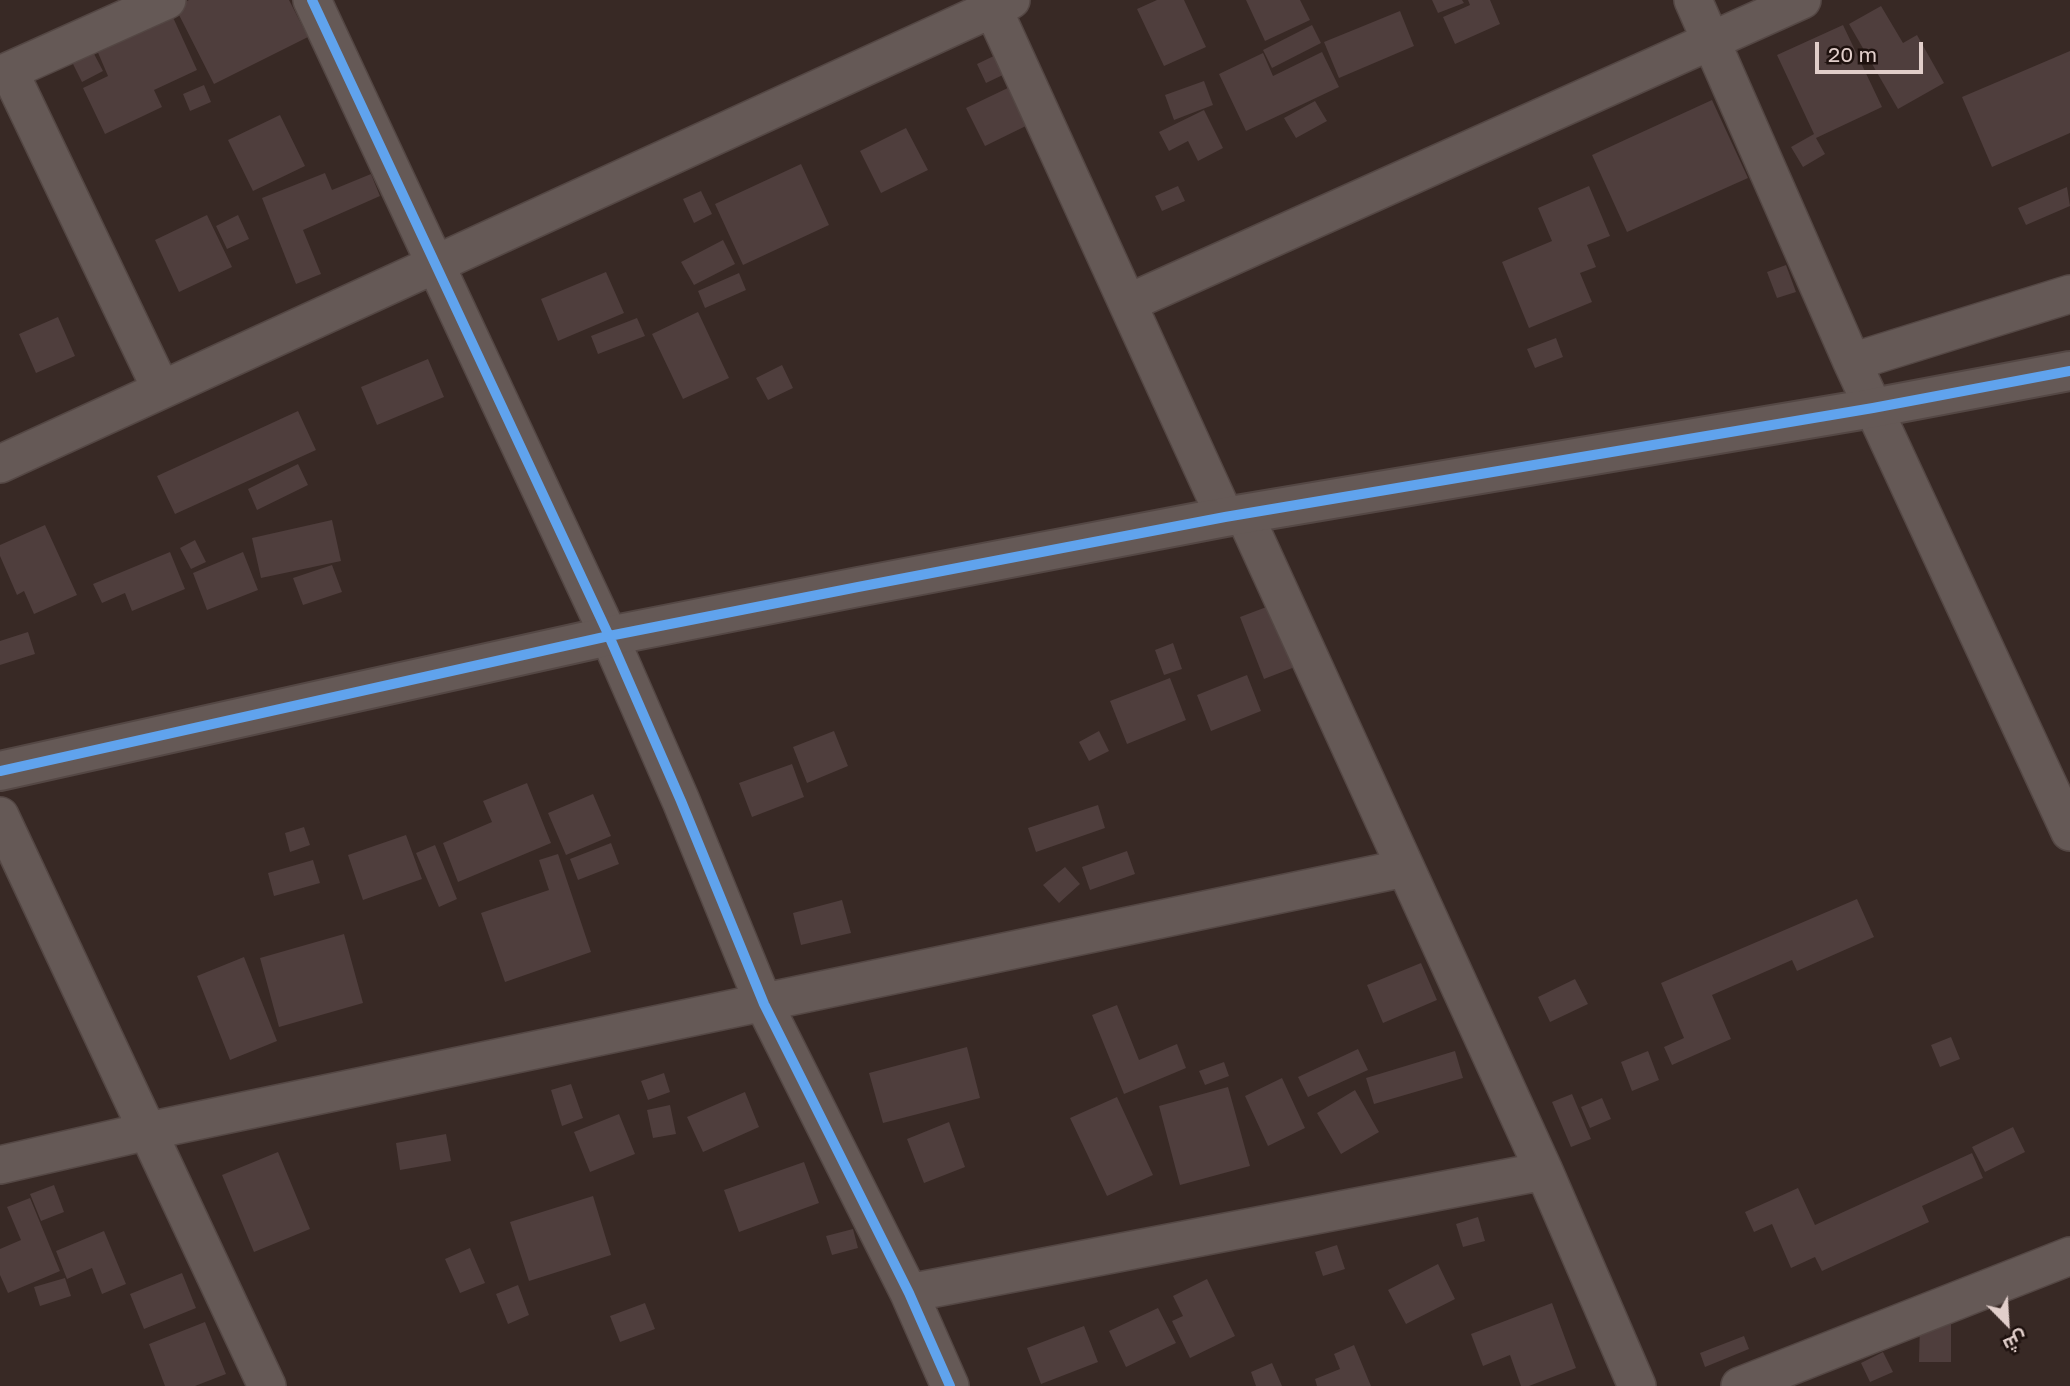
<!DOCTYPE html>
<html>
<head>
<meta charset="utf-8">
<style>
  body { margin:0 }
  #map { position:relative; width:2070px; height:1386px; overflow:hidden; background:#382925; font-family:"Golos Text",Cairo,sans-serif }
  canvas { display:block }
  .north { position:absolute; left:1972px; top:1288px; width:70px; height:70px; -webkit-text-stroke:5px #1e110e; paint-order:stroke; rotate:156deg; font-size:19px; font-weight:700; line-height:28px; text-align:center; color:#e1ceca }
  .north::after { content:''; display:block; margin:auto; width:24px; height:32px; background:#e1ceca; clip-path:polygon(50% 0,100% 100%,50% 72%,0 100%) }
  .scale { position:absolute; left:1815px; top:42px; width:108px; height:32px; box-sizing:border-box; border:4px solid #e1ceca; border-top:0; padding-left:9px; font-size:21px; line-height:24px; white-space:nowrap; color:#e1ceca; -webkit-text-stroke:5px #1e110e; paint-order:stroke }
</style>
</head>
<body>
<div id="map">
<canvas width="2070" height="1386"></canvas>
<div class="north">ش</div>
<div class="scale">20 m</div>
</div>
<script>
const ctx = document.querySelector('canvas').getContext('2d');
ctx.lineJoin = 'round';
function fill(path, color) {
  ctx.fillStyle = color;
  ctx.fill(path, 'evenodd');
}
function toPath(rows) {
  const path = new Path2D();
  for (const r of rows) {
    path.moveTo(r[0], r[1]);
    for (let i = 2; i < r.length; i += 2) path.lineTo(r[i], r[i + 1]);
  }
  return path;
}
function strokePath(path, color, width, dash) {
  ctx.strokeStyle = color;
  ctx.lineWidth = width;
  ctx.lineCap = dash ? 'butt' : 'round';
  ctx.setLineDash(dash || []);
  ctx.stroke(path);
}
const building = toPath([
  [189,0,289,0,308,37,214,84,175,7],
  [1157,0,1184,0,1206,47,1164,66,1137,9],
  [1246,0,1300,0,1310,20,1265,41],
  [1432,0,1462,0,1464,3,1438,13],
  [1468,0,1490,0,1500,24,1455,44,1443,17,1470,5],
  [1881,6,1903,43,1917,35,1944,83,1898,109,1849,24],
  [1400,11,1414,46,1339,78,1324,42],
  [171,13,197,70,154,90,162,107,105,134,83,88,108,76,96,48],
  [1312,25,1321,43,1272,68,1263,50],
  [1843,25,1882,107,1816,138,1825,154,1803,167,1791,147,1814,134,1777,55],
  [92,50,103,71,82,82,71,60],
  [2070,51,2070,133,1992,167,1962,97],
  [1322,52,1339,87,1246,131,1219,74,1263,53,1273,76],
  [998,54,1007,73,986,83,977,64],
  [1204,81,1213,105,1174,120,1165,95],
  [204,85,211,102,190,111,183,94],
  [1014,85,1032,123,985,146,966,108],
  [1712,100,1748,178,1627,232,1592,155],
  [1315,101,1327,121,1296,138,1284,118],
  [1204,110,1223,148,1198,161,1188,141,1169,151,1159,132],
  [280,115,305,166,253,191,228,140],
  [906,128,928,170,881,193,860,151],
  [801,164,829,225,743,265,715,204],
  [325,173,332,190,371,174,380,196,303,230,321,274,296,284,262,198],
  [1178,186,1185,201,1162,211,1155,196],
  [1589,186,1610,236,1587,245,1596,267,1580,273,1592,302,1529,328,1502,262,1552,241,1538,208],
  [2067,187,2070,206,2026,225,2018,208],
  [701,191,712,214,694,223,683,199],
  [207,215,232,267,179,292,155,240],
  [238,215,249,239,227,249,216,226],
  [723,240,735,264,694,285,681,262],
  [1786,265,1796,292,1777,298,1767,272],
  [606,272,624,313,558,341,541,299],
  [739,273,746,290,705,308,698,291],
  [698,312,729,378,683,399,652,334],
  [58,317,75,356,36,373,19,334],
  [637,318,645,336,598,354,591,336],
  [1556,338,1563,357,1535,368,1527,349],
  [428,359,444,397,377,425,361,387],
  [782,365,793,388,768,400,756,378],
  [298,411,316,450,175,514,157,476],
  [298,464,308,485,257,510,248,489],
  [332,520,341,561,261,578,252,538],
  [45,525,77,595,34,614,24,591,17,595,0,556,0,545],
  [195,540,206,562,191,569,180,548],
  [170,552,185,589,132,611,125,593,102,603,93,584],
  [243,552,258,590,207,610,193,573],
  [332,565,342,592,303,605,293,578],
  [1277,603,1300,665,1264,679,1240,617],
  [28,632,35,654,0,665,0,641],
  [1173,643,1182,669,1164,675,1155,650],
  [1247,675,1261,711,1211,731,1197,695],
  [1170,678,1186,720,1127,744,1110,701],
  [834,731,848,766,807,783,793,747],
  [1099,731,1109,751,1089,761,1079,742],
  [792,764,804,797,752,817,739,783],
  [527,783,551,843,458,882,443,843,492,822,483,801],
  [593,794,611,836,566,855,548,813],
  [1098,805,1105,828,1036,852,1028,828],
  [304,827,310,845,290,852,285,833],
  [406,835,422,879,363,900,348,855],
  [611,843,619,864,578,880,570,859],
  [435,845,457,899,439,907,416,853],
  [1127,851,1135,874,1090,890,1082,867],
  [558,854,591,952,505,982,481,913,549,890,539,860],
  [313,860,320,883,274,896,268,873],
  [1065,867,1080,884,1059,903,1043,885],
  [1857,899,1874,937,1797,971,1792,960,1712,995,1731,1039,1672,1065,1664,1047,1684,1038,1661,983],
  [842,900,851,933,801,945,793,913],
  [344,934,363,1003,279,1027,260,958],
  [244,957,277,1041,230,1060,197,976],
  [1421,963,1437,1000,1383,1023,1367,985],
  [1575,979,1588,1004,1550,1022,1538,997],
  [1117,1005,1139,1060,1177,1044,1186,1068,1124,1094,1092,1015],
  [1951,1037,1960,1059,1940,1067,1931,1045],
  [967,1047,980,1098,883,1123,869,1073],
  [1358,1049,1368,1070,1308,1097,1298,1077],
  [1455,1051,1463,1078,1374,1104,1366,1078],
  [1648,1051,1659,1080,1632,1091,1621,1062],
  [1224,1062,1229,1076,1205,1085,1199,1071],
  [664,1073,670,1092,648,1100,641,1081],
  [1282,1078,1305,1128,1268,1146,1245,1096],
  [571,1084,583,1118,562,1126,551,1090],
  [1228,1087,1250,1166,1180,1185,1159,1106],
  [1355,1090,1379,1132,1341,1154,1317,1113],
  [745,1092,759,1127,703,1152,687,1117],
  [1572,1094,1591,1139,1571,1147,1552,1102],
  [1117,1097,1153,1175,1107,1196,1070,1118],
  [1602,1098,1611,1119,1590,1128,1581,1107],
  [670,1105,676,1134,653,1138,647,1110],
  [619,1114,635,1154,590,1172,574,1132],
  [949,1122,965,1167,924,1183,907,1139],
  [2013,1127,2025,1152,1985,1172,1972,1147],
  [446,1134,451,1161,400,1170,396,1143],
  [278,1152,310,1229,254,1252,222,1175],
  [1972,1153,1983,1178,1922,1206,1929,1222,1822,1271,1815,1257,1791,1268,1772,1224,1754,1232,1745,1212,1798,1188,1815,1225],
  [804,1162,819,1203,739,1232,724,1190],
  [54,1185,64,1212,41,1221,30,1194],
  [593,1196,611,1255,529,1281,510,1222],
  [30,1198,60,1271,8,1293,0,1275,0,1249,21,1240,7,1207],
  [1478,1217,1485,1241,1463,1247,1456,1224],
  [853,1229,858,1248,832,1255,826,1236],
  [104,1231,126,1284,102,1294,92,1268,67,1279,56,1251],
  [1337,1245,1345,1269,1323,1276,1315,1252],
  [470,1248,485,1283,460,1293,445,1259],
  [1438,1264,1455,1299,1406,1324,1388,1290],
  [182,1273,196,1308,144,1329,130,1294],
  [65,1278,71,1296,40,1306,34,1287],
  [1207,1279,1235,1336,1190,1358,1172,1321,1183,1316,1173,1296],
  [518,1285,529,1315,508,1324,496,1294],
  [645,1303,655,1329,620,1342,610,1316],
  [1552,1303,1576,1368,1529,1386,1521,1386,1510,1355,1483,1366,1471,1334],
  [1158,1308,1176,1343,1126,1367,1109,1331],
  [205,1322,226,1374,195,1386,165,1386,149,1344],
  [1920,1324,1951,1324,1951,1362,1919,1362],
  [1084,1326,1098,1362,1041,1384,1027,1348],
  [1744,1336,1749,1349,1705,1367,1700,1353],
  [1354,1345,1371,1386,1317,1386,1315,1379,1340,1369,1334,1354],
  [1883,1352,1893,1372,1870,1382,1861,1363],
  [1272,1363,1282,1386,1256,1386,1251,1372]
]);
const street = toPath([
  [312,0,609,636,681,801,764,1004,909,1293,950,1386],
  [989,0,1225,517],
  [1693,0,1852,362,2070,832],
  [9,71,161,389],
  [0,75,167,0],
  [1128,303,1802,0],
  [1852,362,2070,294],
  [0,464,1011,0],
  [1244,514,1544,1171,1637,1386],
  [0,816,267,1386],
  [0,1165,148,1131,1405,868],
  [909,1293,1544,1171],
  [1740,1386,2070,1256]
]);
const secondary = toPath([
  [0,771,609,636,858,587,1225,517,1873,408,2070,371]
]);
const cycleway = toPath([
  [312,0,609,636,681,801,764,1004,909,1293,950,1386],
  [0,771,609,636,858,587,1225,517,1873,408,2070,371]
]);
fill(building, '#4f3e3d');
strokePath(street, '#544744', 40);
strokePath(secondary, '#544744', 42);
strokePath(street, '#655956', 37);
strokePath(secondary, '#655956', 38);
strokePath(cycleway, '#60a3ed', 10);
</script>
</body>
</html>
